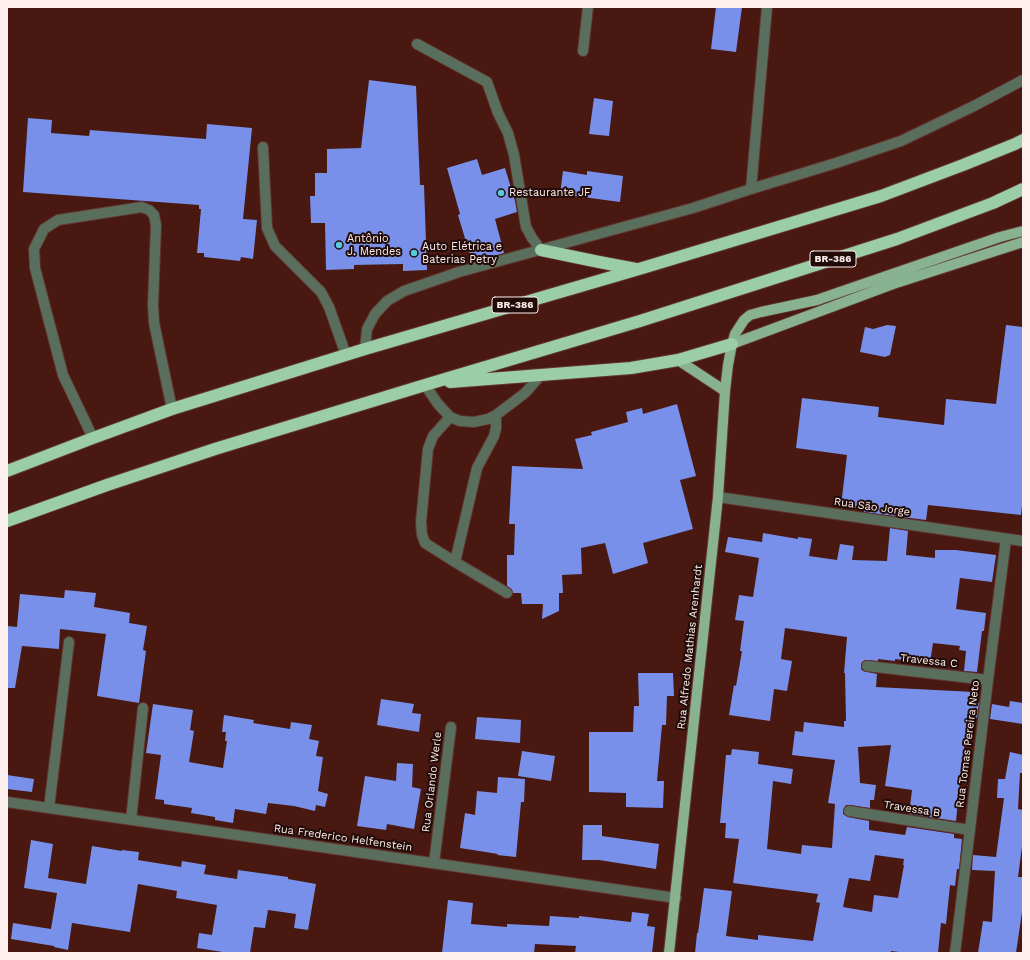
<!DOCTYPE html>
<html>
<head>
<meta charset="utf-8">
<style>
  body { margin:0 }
  #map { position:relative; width:1030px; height:960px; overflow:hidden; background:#481811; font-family:"Work Sans",sans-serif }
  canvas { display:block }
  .frame { position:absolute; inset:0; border:8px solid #fdefed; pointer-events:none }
</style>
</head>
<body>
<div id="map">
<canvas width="1030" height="960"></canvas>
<div class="frame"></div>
</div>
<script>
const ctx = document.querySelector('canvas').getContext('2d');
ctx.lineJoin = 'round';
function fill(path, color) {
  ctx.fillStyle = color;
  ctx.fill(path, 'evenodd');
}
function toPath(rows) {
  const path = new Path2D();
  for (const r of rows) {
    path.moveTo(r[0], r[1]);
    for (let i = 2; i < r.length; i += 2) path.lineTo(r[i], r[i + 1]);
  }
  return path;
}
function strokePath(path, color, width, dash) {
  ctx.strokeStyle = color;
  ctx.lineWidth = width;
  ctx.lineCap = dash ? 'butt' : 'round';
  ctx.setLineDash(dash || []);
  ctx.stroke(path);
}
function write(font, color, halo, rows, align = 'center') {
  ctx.font = font + ' "Work Sans",sans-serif';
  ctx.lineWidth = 4;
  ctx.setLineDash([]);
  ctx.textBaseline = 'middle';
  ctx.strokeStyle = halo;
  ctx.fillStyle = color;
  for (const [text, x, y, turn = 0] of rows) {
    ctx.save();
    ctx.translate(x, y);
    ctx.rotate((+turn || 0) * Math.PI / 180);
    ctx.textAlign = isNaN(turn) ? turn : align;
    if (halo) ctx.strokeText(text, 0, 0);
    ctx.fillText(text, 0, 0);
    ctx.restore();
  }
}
const building = toPath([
  [716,7,742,7,736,52,711,49],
  [369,80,416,86,420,185,424,185,427,270,403,271,403,264,354,265,354,269,326,270,325,223,311,223,310,196,315,196,315,173,327,173,327,149,361,148],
  [594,98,613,101,609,136,589,134],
  [28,118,52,120,51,133,89,136,90,130,206,139,207,124,252,128,243,219,257,220,253,259,241,257,240,261,204,257,204,253,197,253,201,209,199,209,199,205,23,192],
  [477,159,482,175,505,168,515,201,517,212,495,219,504,253,472,262,458,215,460,214,447,168],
  [563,171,587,175,587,171,623,176,620,202,560,194],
  [887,325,896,326,890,355,885,357,860,352,865,327,873,329],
  [1006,325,1023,327,1023,497,1021,515,928,505,926,520,864,512,864,509,841,506,847,455,796,448,802,398,879,407,878,417,944,425,946,399,996,404],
  [677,404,696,476,680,480,693,529,643,543,648,563,613,574,605,543,581,548,582,574,562,575,563,593,559,593,559,611,542,619,543,604,522,604,521,593,513,593,512,590,507,586,507,555,514,555,515,524,509,524,512,466,583,469,575,439,592,435,591,432,628,422,626,412,642,408,643,414],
  [890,528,908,531,906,555,935,558,935,550,956,550,996,555,992,582,960,578,956,609,986,613,984,631,982,631,977,672,964,671,966,651,959,650,960,646,933,643,930,663,895,659,895,661,878,659,878,661,865,660,862,662,861,665,861,669,863,671,877,674,876,687,974,692,973,702,979,703,977,718,974,717,973,724,968,724,961,766,969,767,967,781,960,780,956,821,909,814,912,790,885,786,891,745,858,747,860,783,876,785,874,800,870,800,870,808,850,805,846,805,843,810,843,814,848,817,869,821,869,830,905,835,907,827,954,834,954,838,962,839,959,869,957,869,955,886,950,885,946,924,941,923,938,953,907,953,891,951,891,953,695,953,697,933,698,933,704,888,732,891,726,936,758,940,758,935,813,941,820,903,816,902,818,894,733,883,739,839,725,838,726,823,720,823,726,755,731,755,732,749,759,752,758,764,793,769,791,784,773,781,767,849,801,854,802,845,832,848,835,804,828,803,835,760,792,755,795,731,803,732,804,722,844,727,844,721,846,721,845,673,844,673,847,637,785,628,781,659,792,661,787,691,774,689,770,721,729,715,734,685,736,686,742,651,740,651,744,621,735,620,739,595,753,597,759,558,725,552,728,537,762,542,763,533,798,539,798,537,812,539,809,556,837,560,840,544,854,546,852,560,887,561],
  [875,855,904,859,903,865,904,865,898,898,874,895,872,912,843,907,849,878,870,881],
  [65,590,96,593,94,607,130,613,129,623,147,626,143,650,146,651,139,703,97,696,106,634,60,629,59,649,22,646,15,688,7,688,7,626,17,627,20,594,64,598],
  [638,673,673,673,674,696,667,696,666,725,662,725,657,781,664,781,663,808,626,807,626,793,589,792,589,732,633,732,634,706,639,706],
  [381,699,414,704,412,713,421,714,419,732,377,725],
  [1010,701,1023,703,1023,724,990,719,992,704,1009,707],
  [153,704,193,710,190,730,194,731,189,762,223,768,227,741,225,741,226,732,222,732,224,715,254,720,253,723,290,729,291,722,312,725,309,739,319,741,316,756,323,757,318,791,328,794,325,807,316,805,315,811,294,806,268,803,266,814,235,809,233,823,215,820,215,817,191,813,192,808,164,804,164,800,155,799,161,755,146,753],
  [477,717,521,720,520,743,475,739],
  [522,751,555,756,551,781,518,776],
  [1010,752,1023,755,1023,773,1020,773,1018,809,1023,810,1023,839,1018,877,1023,877,1023,912,1022,912,1016,953,978,953,983,921,992,922,995,871,972,870,973,855,996,857,1004,798,997,798,998,779,1005,779],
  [397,763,413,764,412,787,421,789,414,829,387,824,386,830,357,826,365,776,396,781],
  [7,775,34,779,32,792,7,789],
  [498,777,525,779,524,802,521,802,516,857,497,855,498,854,460,848,465,813,475,815,477,791,497,793],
  [583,825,602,825,602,836,659,844,656,869,599,860,582,860],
  [31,840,53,844,48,878,86,884,92,846,122,851,122,850,139,852,138,860,181,867,182,861,206,865,204,874,237,879,238,870,288,877,288,879,316,884,308,930,294,928,296,914,268,910,265,928,254,927,250,953,229,953,197,948,199,933,212,935,217,905,176,898,177,891,138,884,130,932,72,923,68,950,54,947,54,946,11,939,13,923,51,929,57,893,24,888],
  [448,900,473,903,471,924,507,927,507,924,549,926,550,916,579,918,579,916,631,922,632,912,649,914,647,926,655,927,652,953,575,953,576,946,535,944,534,953,515,952,515,953,442,953]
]);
const minor = toPath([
  [417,44,487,82,498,113,508,133,514,155,526,227,532,238,541,250],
  [583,51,588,7],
  [263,147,267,228,275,246,321,292,329,307,346,355],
  [751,189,767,7],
  [365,349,367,329,375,314,387,301,404,291,459,272,693,208,751,189,836,163,901,141,974,106,1023,80],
  [425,385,438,404,450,417,460,421,474,422,488,419,496,415,525,393,541,375],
  [450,417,433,436,428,449,421,522,422,535,425,543,455,562,507,593],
  [93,438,63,375,35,268,34,249,44,229,58,220,142,207,149,210,154,215,156,225,153,305,154,323,172,409],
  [718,497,1023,541],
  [455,562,477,468,494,436,496,428,496,415],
  [867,666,988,680],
  [7,802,676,898],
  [49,808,69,642],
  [849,811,970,830],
  [131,820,143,708],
  [434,863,451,727],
  [955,953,988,680,1006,539]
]);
const major = toPath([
  [732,344,893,284,1023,242],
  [678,360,725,391],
  [669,953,718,497,725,391,728,365,732,344,735,334,744,320,750,315,761,312,817,300,840,292,1000,237,1023,231]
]);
const highway = toPath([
  [541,250,599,262,636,269],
  [450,382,631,368,678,360,732,344],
  [7,471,93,438,172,409,365,349,639,269,881,196,963,165,1015,144,1023,140],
  [7,521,107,485,215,449,425,385,640,321,897,239,993,203,1023,189]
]);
const markers = [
  [501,193,4,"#55cade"],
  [339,245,4,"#55cade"],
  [414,253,4,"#55cade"]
];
const shields = [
  [833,259,46],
  [515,305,46]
];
const shieldNames = [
  ["BR-386",833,259],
  ["BR-386",515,305]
];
const poiNames = [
  ["Restaurante JF",509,193],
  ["Antônio",347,239],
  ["J. Mendes",347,252],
  ["Auto Elétrica e",422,247],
  ["Baterias Petry",422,260]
];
const streetNames = [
  ["Rua São Jorge",872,507,8],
  ["Rua Alfredo Mathias Arenhardt",690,647,-84],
  ["Travessa C",929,661,6],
  ["Rua Tomas Pereira Neto",968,744,-83],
  ["Rua Orlando Werle",432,782,-83],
  ["Travessa B",912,809,9],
  ["Rua Frederico Helfenstein",343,838,8]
];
fill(building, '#7890e9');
strokePath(minor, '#613630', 12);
strokePath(major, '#613630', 12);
strokePath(highway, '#613630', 14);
strokePath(minor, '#5a6e5e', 10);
strokePath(major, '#89b291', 10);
strokePath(highway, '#9bcda6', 12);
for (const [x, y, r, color] of markers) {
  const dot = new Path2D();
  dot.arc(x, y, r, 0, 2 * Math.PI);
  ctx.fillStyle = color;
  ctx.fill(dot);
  strokePath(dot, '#210b08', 1.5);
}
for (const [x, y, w] of shields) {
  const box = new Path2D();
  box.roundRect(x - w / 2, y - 8, w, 16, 3);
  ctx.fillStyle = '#210b08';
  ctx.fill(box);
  strokePath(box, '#fdefed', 1);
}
write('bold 10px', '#fdefed', null, shieldNames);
write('11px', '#fdefed', '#210b08', poiNames, 'left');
write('11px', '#fdefed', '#210b08', streetNames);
</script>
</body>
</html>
